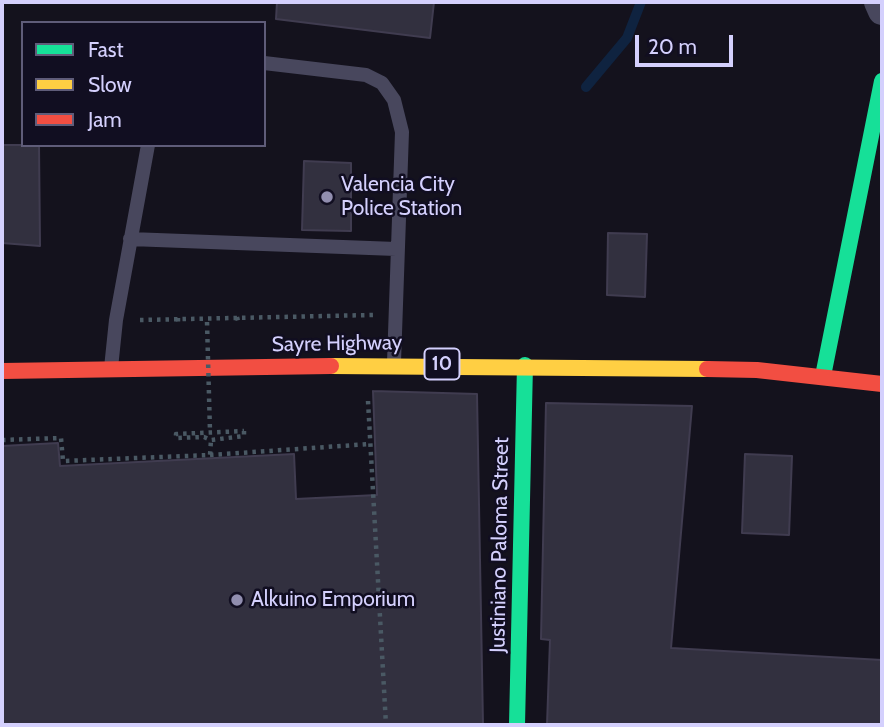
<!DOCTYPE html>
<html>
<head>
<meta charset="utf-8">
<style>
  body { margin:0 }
  #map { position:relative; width:884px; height:727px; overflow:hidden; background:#14121d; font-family:Cabin,sans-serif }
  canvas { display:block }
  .frame { position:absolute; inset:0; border:4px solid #d4d0fd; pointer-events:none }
  .legend { position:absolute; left:21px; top:21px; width:245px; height:126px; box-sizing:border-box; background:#110e21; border:2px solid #5f5c79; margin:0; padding:9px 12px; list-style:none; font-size:21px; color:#d4d0fd }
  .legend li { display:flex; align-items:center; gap:14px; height:35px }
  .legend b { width:35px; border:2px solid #5f5c79 }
  .scale { position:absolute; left:635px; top:35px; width:98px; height:32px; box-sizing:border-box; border:4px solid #d4d0fd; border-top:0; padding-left:9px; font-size:21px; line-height:24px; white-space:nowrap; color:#d4d0fd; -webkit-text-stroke:5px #110e21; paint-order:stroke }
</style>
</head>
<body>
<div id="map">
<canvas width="884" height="727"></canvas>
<div class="frame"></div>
<ul class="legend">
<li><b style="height:9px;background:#16e098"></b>Fast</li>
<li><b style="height:9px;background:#ffcf43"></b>Slow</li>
<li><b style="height:9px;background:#f24e42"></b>Jam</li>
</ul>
<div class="scale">20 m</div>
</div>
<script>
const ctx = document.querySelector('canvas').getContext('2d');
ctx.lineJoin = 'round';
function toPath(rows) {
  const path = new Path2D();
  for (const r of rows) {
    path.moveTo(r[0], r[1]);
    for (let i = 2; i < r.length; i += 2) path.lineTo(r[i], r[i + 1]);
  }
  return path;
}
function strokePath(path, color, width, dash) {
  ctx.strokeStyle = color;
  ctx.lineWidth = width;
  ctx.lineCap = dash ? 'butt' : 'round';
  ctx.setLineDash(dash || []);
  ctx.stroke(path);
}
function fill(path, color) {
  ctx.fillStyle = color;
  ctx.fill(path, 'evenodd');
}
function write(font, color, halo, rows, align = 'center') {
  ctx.font = font + ' Cabin,sans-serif';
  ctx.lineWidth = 5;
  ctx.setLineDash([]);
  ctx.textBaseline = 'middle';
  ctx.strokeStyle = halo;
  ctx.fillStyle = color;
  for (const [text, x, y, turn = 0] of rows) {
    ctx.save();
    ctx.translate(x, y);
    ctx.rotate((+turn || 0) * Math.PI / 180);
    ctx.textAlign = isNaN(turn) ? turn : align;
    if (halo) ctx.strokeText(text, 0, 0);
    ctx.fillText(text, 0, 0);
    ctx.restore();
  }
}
const stream = toPath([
  [586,87,627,38,641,2]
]);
const building = toPath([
  [277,2,434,2,430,38,276,19,277,2],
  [2,145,39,145,40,246,2,243,2,145],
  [304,161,351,163,351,231,302,230,304,161],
  [608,233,647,234,645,297,607,295,608,233],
  [373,391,477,394,483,725,2,725,2,446,58,443,60,466,294,454,296,499,377,495,373,391],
  [546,403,692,406,671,648,882,660,882,725,547,725,550,640,541,639,546,403],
  [745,454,792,456,789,535,742,533,745,454]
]);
const path = toPath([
  [140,320,373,315],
  [368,401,386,725],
  [244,431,244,436,211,440,204,437,176,438,176,434,244,431],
  [2,440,61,438,63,461,210,455,211,440],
  [210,455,370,444]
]);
const lane = toPath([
  [264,63,366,75,382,83,394,100,402,132,394,362],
  [130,239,396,249],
  [111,368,116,320,148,145]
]);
const street = toPath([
  [878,2,882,11]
]);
const fast = toPath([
  [823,376,882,81],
  [517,725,525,365]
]);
const slow = toPath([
  [331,366,707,369]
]);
const jam = toPath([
  [707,369,757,370,882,384],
  [2,371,331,366]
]);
const pathBridge = toPath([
  [237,317,238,321],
  [178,318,178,322],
  [207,322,210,432]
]);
const markers = [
  [327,197,7,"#918eaf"],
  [237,600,7,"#918eaf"]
];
const shields = [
  [442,364,35]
];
const shieldNames = [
  ["10",442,364]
];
const poiNames = [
  ["Valencia City",341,185],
  ["Police Station",341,209],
  ["Alkuino Emporium",251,600]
];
const streetNames = [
  ["Sayre Highway",337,344,-1],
  ["Justiniano Paloma Street",500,545,-89]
];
strokePath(stream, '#0f2340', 10);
fill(building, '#32303f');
strokePath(building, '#403c50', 2);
strokePath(path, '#4a5964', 4.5, [3.5, 5]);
strokePath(lane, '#48475d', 14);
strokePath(street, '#48475d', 28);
strokePath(fast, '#16e098', 16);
strokePath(slow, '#ffcf43', 16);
strokePath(jam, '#f24e42', 16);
strokePath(pathBridge, '#4a5964', 4.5, [3.5, 5]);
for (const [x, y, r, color] of markers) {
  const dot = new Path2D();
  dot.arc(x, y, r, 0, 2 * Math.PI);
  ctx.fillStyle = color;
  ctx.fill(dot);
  strokePath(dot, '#110e21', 2.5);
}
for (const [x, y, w] of shields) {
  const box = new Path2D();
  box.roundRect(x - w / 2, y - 15.5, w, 31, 5);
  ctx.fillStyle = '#110e21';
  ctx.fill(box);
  strokePath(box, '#d4d0fd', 2);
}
write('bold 19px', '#d4d0fd', null, shieldNames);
write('21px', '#d4d0fd', '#110e21', poiNames, 'left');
write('21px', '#d4d0fd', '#110e21', streetNames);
</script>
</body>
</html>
